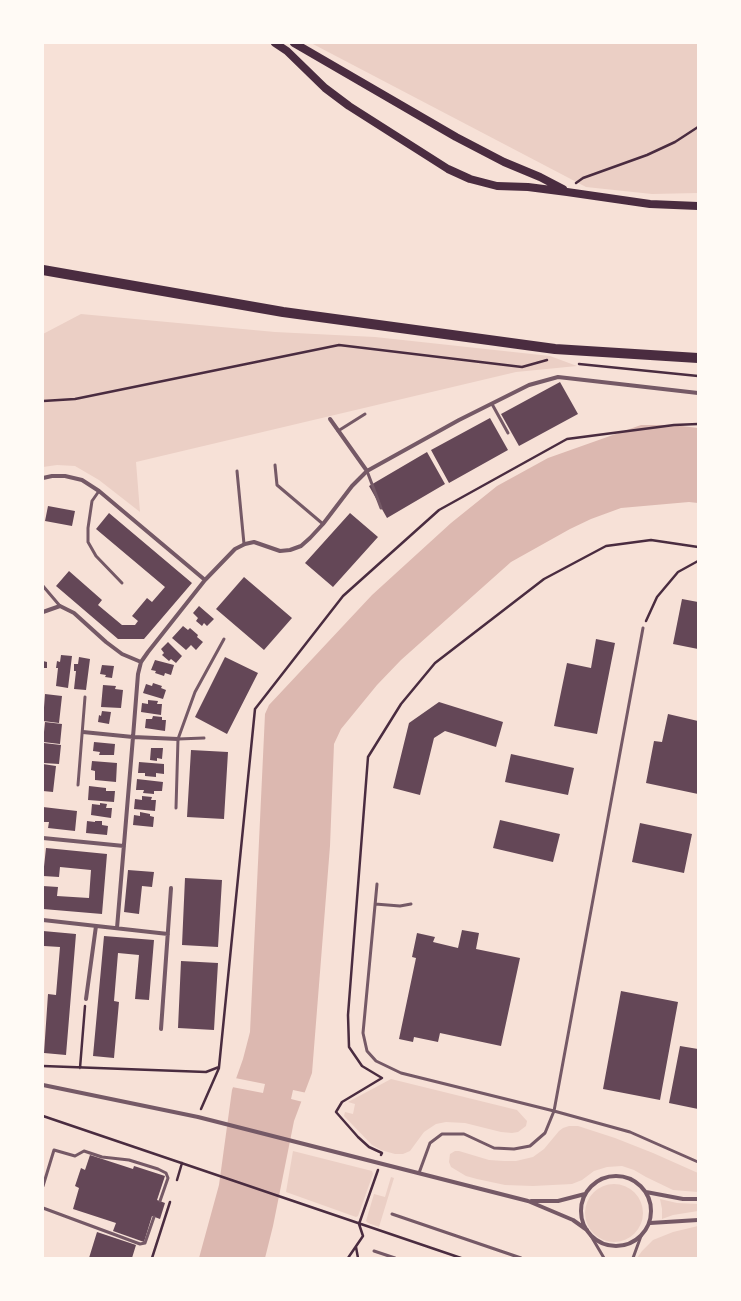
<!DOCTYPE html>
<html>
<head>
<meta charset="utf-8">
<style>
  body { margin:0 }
  #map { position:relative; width:741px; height:1301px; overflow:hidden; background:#f7e1d7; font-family:"Sofia Sans Condensed",sans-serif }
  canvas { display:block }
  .frame { position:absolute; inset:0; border:44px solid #fffaf5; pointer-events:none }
</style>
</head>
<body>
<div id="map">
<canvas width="741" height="1301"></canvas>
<div class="frame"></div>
</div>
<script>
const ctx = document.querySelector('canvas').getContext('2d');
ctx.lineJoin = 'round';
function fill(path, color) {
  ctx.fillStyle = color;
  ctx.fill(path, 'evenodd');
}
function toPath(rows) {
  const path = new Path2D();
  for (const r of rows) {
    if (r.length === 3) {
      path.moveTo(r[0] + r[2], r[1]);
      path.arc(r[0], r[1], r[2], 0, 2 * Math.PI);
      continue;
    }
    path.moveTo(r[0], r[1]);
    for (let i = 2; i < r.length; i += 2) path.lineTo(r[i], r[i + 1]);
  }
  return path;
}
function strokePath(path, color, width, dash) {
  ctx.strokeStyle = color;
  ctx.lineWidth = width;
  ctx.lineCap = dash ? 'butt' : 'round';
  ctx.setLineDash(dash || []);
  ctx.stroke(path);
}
const green = toPath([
  [311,43,698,43,698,193,652,194,586,187],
  [81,314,275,332,375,337,550,356,577,366,516,372,136,462,140,512,99,480,75,466,57,465,43,467,43,334],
  [391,1079,517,1110,527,1121,526,1126,518,1132,512,1133,501,1132,465,1123,446,1122,436,1124,424,1132,410,1151,403,1154,395,1154,381,1150,372,1145,344,1116,345,1112,353,1114,355,1104,348,1102],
  [569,1126,578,1126,615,1138,653,1153,698,1173,698,1192,673,1190,646,1177,634,1170,622,1166,607,1167,594,1171,582,1180,572,1184,533,1186,505,1185,477,1179,466,1176,451,1167,449,1162,450,1154,455,1151,459,1151,489,1160,504,1161,516,1161,533,1157,544,1149,559,1131,563,1128],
  [293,1151,372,1171,373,1174,358,1216,356,1217,286,1192],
  [391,1177,394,1178,379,1227,368,1223,366,1221,374,1194,385,1197],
  [614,1213,29],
  [660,1199,677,1203,698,1204,698,1211,673,1215,662,1219,662,1209],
  [698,1226,698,1258,637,1258,642,1251,653,1240,673,1232]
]);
const water = toPath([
  [641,425,674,425,698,428,698,503,689,502,621,508,591,519,570,529,511,562,401,660,377,685,341,729,334,744,330,846,312,1073,294,1121,273,1226,265,1258,199,1258,219,1185,232,1090,243,1059,250,1032,265,714,269,705,372,595,451,523,497,486,548,458]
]);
const pier = toPath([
  [235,1078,265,1084,263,1093,232,1087],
  [293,1090,307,1093,303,1102,291,1099]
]);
const building = toPath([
  [560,382,578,414,519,446,501,414],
  [490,418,508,450,449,483,431,450],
  [427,452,445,484,387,518,369,486],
  [48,506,75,511,72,526,45,521],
  [109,513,192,583,144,639,118,639,56,586,69,571,102,600,98,605,122,625,135,625,138,621,132,616,147,598,152,602,165,587,96,529],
  [350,513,378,537,333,587,305,563],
  [244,577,292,618,264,650,216,609],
  [682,599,698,602,698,649,673,644],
  [199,606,214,619,207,626,204,623,202,626,196,621,198,618,193,613],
  [183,626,188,630,190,628,198,635,197,637,203,642,196,650,191,645,186,650,172,638],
  [596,639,615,643,597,734,554,726,567,663,591,668],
  [168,642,182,656,176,663,171,659,169,661,162,655,164,653,161,649],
  [61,655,72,656,68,688,56,686,58,668,56,668,57,661,60,662],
  [79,657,90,659,86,690,74,689,76,671,74,671,74,664,78,664],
  [225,657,258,673,227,734,195,717],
  [155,660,174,665,171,675,165,673,164,676,155,673,156,671,151,670],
  [43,661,47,662,47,668,44,668,44,672],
  [102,665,114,666,112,678,105,677,106,675,100,674],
  [153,683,162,686,161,688,166,690,163,699,143,693,146,684,152,686],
  [103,685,116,686,115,689,123,690,121,708,101,707],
  [45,694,62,696,59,723,43,721],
  [148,700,158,701,157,704,162,704,161,715,141,712,142,703,148,704],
  [439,702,503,722,496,747,445,731,434,738,420,795,393,788,409,723],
  [102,711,111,712,109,724,98,722,99,715,101,716],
  [668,714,698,721,698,794,646,783,654,741,662,742],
  [153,716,162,717,162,720,166,720,165,731,145,728,146,719,152,719],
  [45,722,62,724,60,744,43,742],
  [94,742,115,744,114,755,99,755,100,752,93,751],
  [44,743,61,745,59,764,43,763],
  [151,748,163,748,162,759,157,758,157,761,150,760],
  [191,750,228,752,224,819,187,817],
  [511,754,574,768,568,795,505,782],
  [92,761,117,763,116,782,95,780,95,771,91,770],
  [139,762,164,764,164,774,156,773,156,777,145,776,145,773,138,773],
  [43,764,56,766,53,792,43,791],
  [137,779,163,782,162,791,154,791,154,794,143,793,144,790,136,790],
  [89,786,106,788,106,791,115,791,114,802,88,800],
  [142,796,152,797,151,800,156,800,155,811,134,809,135,799,142,800],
  [100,803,107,804,106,808,112,808,111,818,91,815,92,804,100,805],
  [43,807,77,811,75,831,48,828,49,822,43,822],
  [140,812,150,814,150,816,154,817,153,827,133,825,134,815,140,816],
  [500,820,560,834,553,862,493,848],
  [87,821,95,822,95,821,102,821,102,825,108,826,107,835,86,833],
  [640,823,692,834,684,873,632,862],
  [46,848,107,854,102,914,43,909,43,886,58,887,57,896,89,898,91,870,60,867,59,877,43,876],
  [128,870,154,872,152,887,142,886,139,914,124,912],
  [185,878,222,880,218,947,182,945],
  [462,930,479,933,476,949,520,958,501,1046,440,1033,438,1042,414,1037,413,1042,399,1039,416,958,412,957,417,933,435,937,433,942,458,948],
  [43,931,76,934,66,1055,44,1053,48,994,56,995,60,947,44,946,43,947],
  [104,936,154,940,149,1000,135,999,139,955,118,953,114,1001,119,1002,114,1058,93,1056],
  [181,961,218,963,214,1030,178,1028],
  [621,991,678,1002,660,1100,603,1089],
  [680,1046,698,1049,698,1109,669,1103],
  [90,1155,133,1169,134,1166,165,1176,157,1200,165,1203,160,1219,152,1216,144,1242,113,1231,116,1223,73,1209,79,1188,75,1186,81,1168,85,1170],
  [97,1232,136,1245,132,1258,89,1258]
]);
const path = toPath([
  [576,183,583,178,647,155,675,142,698,127],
  [579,364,698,376],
  [43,401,75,399,339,345,522,367,547,360],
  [646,621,657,597,678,572,698,561],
  [43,1066,206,1072,219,1067,255,709,343,596,439,510,567,439,674,425,698,424],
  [80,1068,85,1006],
  [201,1109,219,1068],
  [43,1116,461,1258],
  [381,1155,382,1153,369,1147,358,1137,336,1112,342,1102,382,1078,362,1066,349,1047,348,1015,368,757,401,704,435,663,544,579,606,546,651,540,698,547],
  [177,1180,182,1163],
  [356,1247,358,1258],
  [152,1258,170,1202],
  [348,1258,363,1236,359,1224,378,1170]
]);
const service = toPath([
  [492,404,508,433],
  [338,431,365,414],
  [275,465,277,485,323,524],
  [237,471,244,544],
  [367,471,381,508],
  [99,491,92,501,88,528,88,542,96,556,122,583],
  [43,586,60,606],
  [178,739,204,738],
  [78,785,85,697],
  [176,808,178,739,195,692,224,639],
  [377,884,363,1033,367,1051,376,1061,401,1073,554,1111,630,1132,698,1162],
  [375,904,400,906,411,904],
  [419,1173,430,1143,442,1134,464,1134,494,1148,514,1149,530,1146,545,1133,554,1111,643,628],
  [43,1186,54,1150,75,1156,84,1151,102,1157,129,1160,158,1169,166,1173,168,1178,160,1201],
  [43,1208,140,1244,145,1243,154,1217],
  [392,1214,521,1258],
  [591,1236,604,1258],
  [374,1251,395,1258],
  [633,1258,641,1236]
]);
const minor = toPath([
  [330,419,367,471],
  [43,478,52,476,65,476,82,480,99,491,205,580],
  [43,612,60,606,74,613,106,642,122,654,141,662],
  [83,732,133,737,178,739],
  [43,838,124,846],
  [43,920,168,934],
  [117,928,133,737,138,674,141,662,148,652,205,580,235,549,245,544,254,542,280,551,290,550,301,546,310,538,323,524,352,486,367,471,459,420,529,385,558,377,698,393],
  [86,999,96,926],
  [161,1029,171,888],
  [43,1085,198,1117,528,1201,573,1220,587,1230],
  [616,1211,35],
  [646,1192,683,1199,698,1199],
  [531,1201,558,1201,585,1194],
  [650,1223,698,1220]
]);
const secondary = toPath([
  [275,43,287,51,325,88,349,106,448,169,470,179,497,186,528,187,567,192,650,204,698,206],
  [294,43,456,137,504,162,540,177,563,189]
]);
const primary = toPath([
  [43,270,283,312,555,349,698,358]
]);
fill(green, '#ebcfc5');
fill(water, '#dcb8b0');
fill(pier, '#f7e1d7');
fill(building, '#644757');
strokePath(path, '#4a2c40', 2.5);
strokePath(service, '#755966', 3);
strokePath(minor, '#755966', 4);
strokePath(secondary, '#4a2c40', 8);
strokePath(primary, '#4a2c40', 10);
</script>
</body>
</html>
